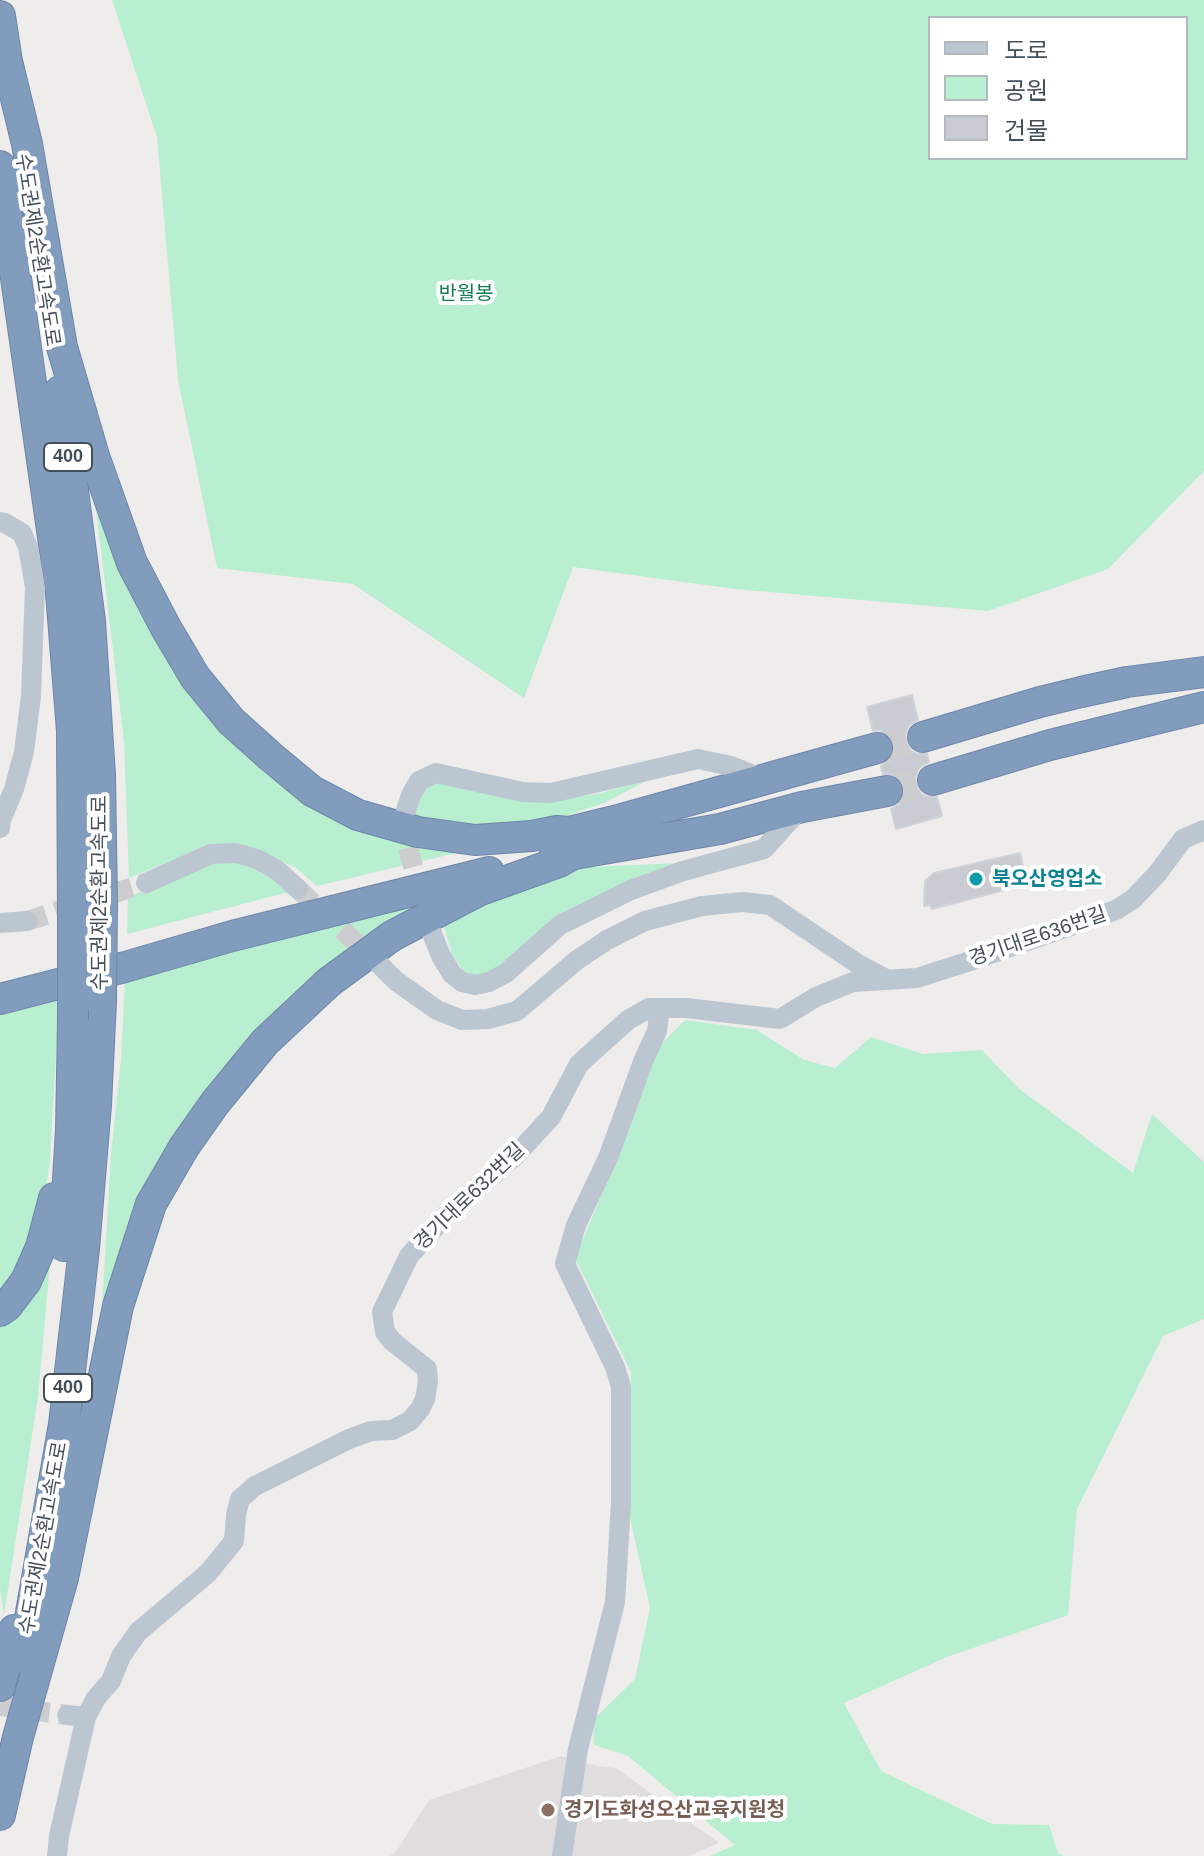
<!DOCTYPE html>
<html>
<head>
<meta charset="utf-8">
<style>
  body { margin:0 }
  #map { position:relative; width:1204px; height:1856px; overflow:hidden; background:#efecec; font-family:Arial,"Noto Sans KR",sans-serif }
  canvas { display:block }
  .legend { position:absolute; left:928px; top:16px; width:260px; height:144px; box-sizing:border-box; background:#fff; border:2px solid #b4b9bd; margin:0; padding:10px 14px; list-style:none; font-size:24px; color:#444f5a }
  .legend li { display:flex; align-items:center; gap:16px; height:40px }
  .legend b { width:40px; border:2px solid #b4b9bd }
</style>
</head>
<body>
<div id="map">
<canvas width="1204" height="1856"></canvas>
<ul class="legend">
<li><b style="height:10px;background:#bcc6d0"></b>도로</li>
<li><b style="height:22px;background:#b8efd0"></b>공원</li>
<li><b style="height:22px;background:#c9cbd2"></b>건물</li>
</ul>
</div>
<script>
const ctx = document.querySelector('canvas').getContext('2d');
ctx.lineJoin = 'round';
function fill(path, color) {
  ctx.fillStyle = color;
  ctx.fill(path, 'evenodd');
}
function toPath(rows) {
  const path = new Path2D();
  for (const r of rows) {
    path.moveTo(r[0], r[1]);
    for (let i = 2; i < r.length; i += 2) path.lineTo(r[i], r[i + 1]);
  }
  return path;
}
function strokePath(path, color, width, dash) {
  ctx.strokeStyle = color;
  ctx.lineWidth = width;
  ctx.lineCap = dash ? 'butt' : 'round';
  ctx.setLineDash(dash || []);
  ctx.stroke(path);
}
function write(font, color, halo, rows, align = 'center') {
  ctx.font = font + ' Arial,"Noto Sans KR",sans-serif';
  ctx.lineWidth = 8;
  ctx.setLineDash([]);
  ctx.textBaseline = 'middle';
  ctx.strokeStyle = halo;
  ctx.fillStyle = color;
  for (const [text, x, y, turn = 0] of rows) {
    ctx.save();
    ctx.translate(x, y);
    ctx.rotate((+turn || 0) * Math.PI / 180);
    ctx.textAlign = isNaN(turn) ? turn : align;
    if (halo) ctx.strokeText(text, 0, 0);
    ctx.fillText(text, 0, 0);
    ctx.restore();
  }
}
const education = toPath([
  [561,1756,597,1766,616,1768,719,1843,689,1856,390,1856,398,1849,429,1800]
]);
const green = toPath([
  [112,0,1204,0,1204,471,1108,569,988,611,735,589,573,567,524,698,353,584,217,568,178,380,157,137],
  [930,18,1186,18,1186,158,930,158],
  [94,493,116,552,294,787,473,849,317,886,296,868,262,852,202,848,129,878,124,741],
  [438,780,559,800,597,794,648,780,604,803,565,816,518,826,477,828,411,817,420,792],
  [218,860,235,861,269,874,289,892,127,934,128,897],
  [680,863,486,976,471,976,464,971,452,955,444,926,469,910,552,875,589,867],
  [441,896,282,1005,203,1094,155,1172,101,1324,111,1154,121,1059,125,978],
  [59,1001,50,1160,45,1198,35,1236,0,1297,0,1015],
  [685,1020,757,1030,804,1060,835,1068,871,1037,923,1054,982,1050,1018,1088,1133,1173,1152,1114,1204,1162,1204,1319,1163,1336,1077,1509,1068,1615,947,1657,844,1703,881,1771,992,1824,1049,1825,1058,1853,1064,1856,710,1856,735,1845,628,1756,594,1745,593,1720,635,1679,650,1608,628,1509,631,1372,575,1258,626,1136,658,1047],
  [51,1253,38,1397,4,1615,0,1589,0,1322]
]);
const building = toPath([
  [912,695,918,720,909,725,905,734,906,741,911,751,918,754,927,754,929,762,919,768,915,777,916,784,921,794,928,797,937,797,942,816,896,829,891,809,898,805,904,798,904,787,900,779,894,774,883,774,881,766,890,760,894,753,894,744,889,735,881,730,873,731,867,707,912,695],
  [1020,853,1027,884,932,909,930,905,924,906,925,881,934,873,1020,853]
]);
const minorTunnel = toPath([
  [406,818,407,844,422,900],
  [298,889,376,961],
  [27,921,146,883],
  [0,1706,67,1715]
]);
const highwayTunnel = toPath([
  [877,748,923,737],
  [887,791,933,780]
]);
const minor = toPath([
  [0,522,5,523,22,533,28,547,35,587,31,696,24,752,14,789,1,820,0,828],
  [406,810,411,795,419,781,436,773,523,792,551,793,698,759,731,766,766,780],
  [146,883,211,854,236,853,257,859,277,870,298,889],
  [0,923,27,921],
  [431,931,441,956,452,974,462,982,475,985,489,982,506,973,560,925,631,890,683,871,764,849,800,809],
  [376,961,396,981,437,1010,462,1020,488,1019,517,1011,577,960,607,940,645,921,702,906,742,902,770,905,858,964,888,980],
  [67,1715,86,1717,96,1698,111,1681,121,1656,138,1632,208,1573,234,1541,236,1515,240,1499,255,1486,349,1439,371,1431,392,1430,410,1421,420,1409,425,1399,428,1382,427,1369,392,1341,385,1332,382,1312,409,1256,449,1212,515,1156,551,1117,579,1064,628,1020,649,1008,686,1008,780,1019,816,997,853,982,917,978,970,961,1116,910,1133,899,1157,874,1183,839,1204,830],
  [57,1856,59,1836,86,1717],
  [562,1856,578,1749,615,1602,621,1503,621,1387,615,1367,565,1264,576,1225,608,1158,644,1059,657,1031,660,1008]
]);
const highway = toPath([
  [0,16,9,75],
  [6,57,27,144,62,347,94,456,132,563,166,628,195,677,231,721,270,756,312,791,358,815,418,832,475,840,532,836,557,831,569,832,622,819,877,748],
  [0,166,61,593,72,731,73,910],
  [60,391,90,621,100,775,102,902],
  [923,737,1040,702,1081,692,1127,682,1204,672],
  [933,780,1050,745,1204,707],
  [555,855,574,854,720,829,802,807,887,791],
  [0,999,125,967,232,936,489,872],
  [64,1246,71,1130,73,1020],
  [0,1311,7,1306,26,1281,41,1247,54,1198],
  [23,1658,64,1424,84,1249,96,1105,101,1001],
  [0,1686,14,1630],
  [0,1815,18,1737,63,1578,118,1306,151,1204,184,1147,215,1103,265,1042,329,982,392,936,478,891,559,862,574,854]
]);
const highwayBridge = toPath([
  [73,910,73,1020],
  [101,1001,102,902]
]);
const markers = [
  [976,879,8,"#0f9aa8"],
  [548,1810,8,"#8d6e63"]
];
const shields = [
  [68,457,48],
  [68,1388,48]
];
const shieldNames = [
  ["400",68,457],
  ["400",68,1388]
];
const streetNames = [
  ["수도권제2순환고속도로",37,250,81],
  ["수도권제2순환고속도로",100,893,-90],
  ["경기대로636번길",1038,937,-19],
  ["경기대로632번길",470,1197,-44],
  ["수도권제2순환고속도로",44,1538,-80]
];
const parkNames = [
  ["반월봉",466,294]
];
const cultureNames = [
  ["북오산영업소",992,879]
];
const educationNames = [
  ["경기도화성오산교육지원청",564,1810]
];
fill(education, '#e0ddde');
fill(green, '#b8efd0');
fill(building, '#c9cbd2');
strokePath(building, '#d0d2d9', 2);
strokePath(minorTunnel, '#cdcdcf', 20, [20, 10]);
strokePath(highwayTunnel, '#cdcdcf', 30, [30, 15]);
strokePath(highway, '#6d87a9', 32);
strokePath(minor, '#bcc6d0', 20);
strokePath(highway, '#829cbe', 30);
strokePath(highwayBridge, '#6d87a9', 32, []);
strokePath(highwayBridge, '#829cbe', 30);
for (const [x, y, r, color] of markers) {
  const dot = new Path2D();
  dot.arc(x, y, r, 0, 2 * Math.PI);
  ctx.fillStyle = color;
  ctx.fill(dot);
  strokePath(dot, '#fff', 3);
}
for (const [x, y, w] of shields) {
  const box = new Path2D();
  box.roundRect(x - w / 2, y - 14, w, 28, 6);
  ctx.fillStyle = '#fff';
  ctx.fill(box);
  strokePath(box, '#444f5a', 2);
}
write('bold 18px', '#444f5a', null, shieldNames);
write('20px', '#444f5a', '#fff', streetNames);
write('20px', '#147d4e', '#fff', parkNames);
write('bold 20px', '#0d838f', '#fff', cultureNames, 'left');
write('bold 20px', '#785e54', '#fff', educationNames, 'left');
</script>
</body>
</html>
